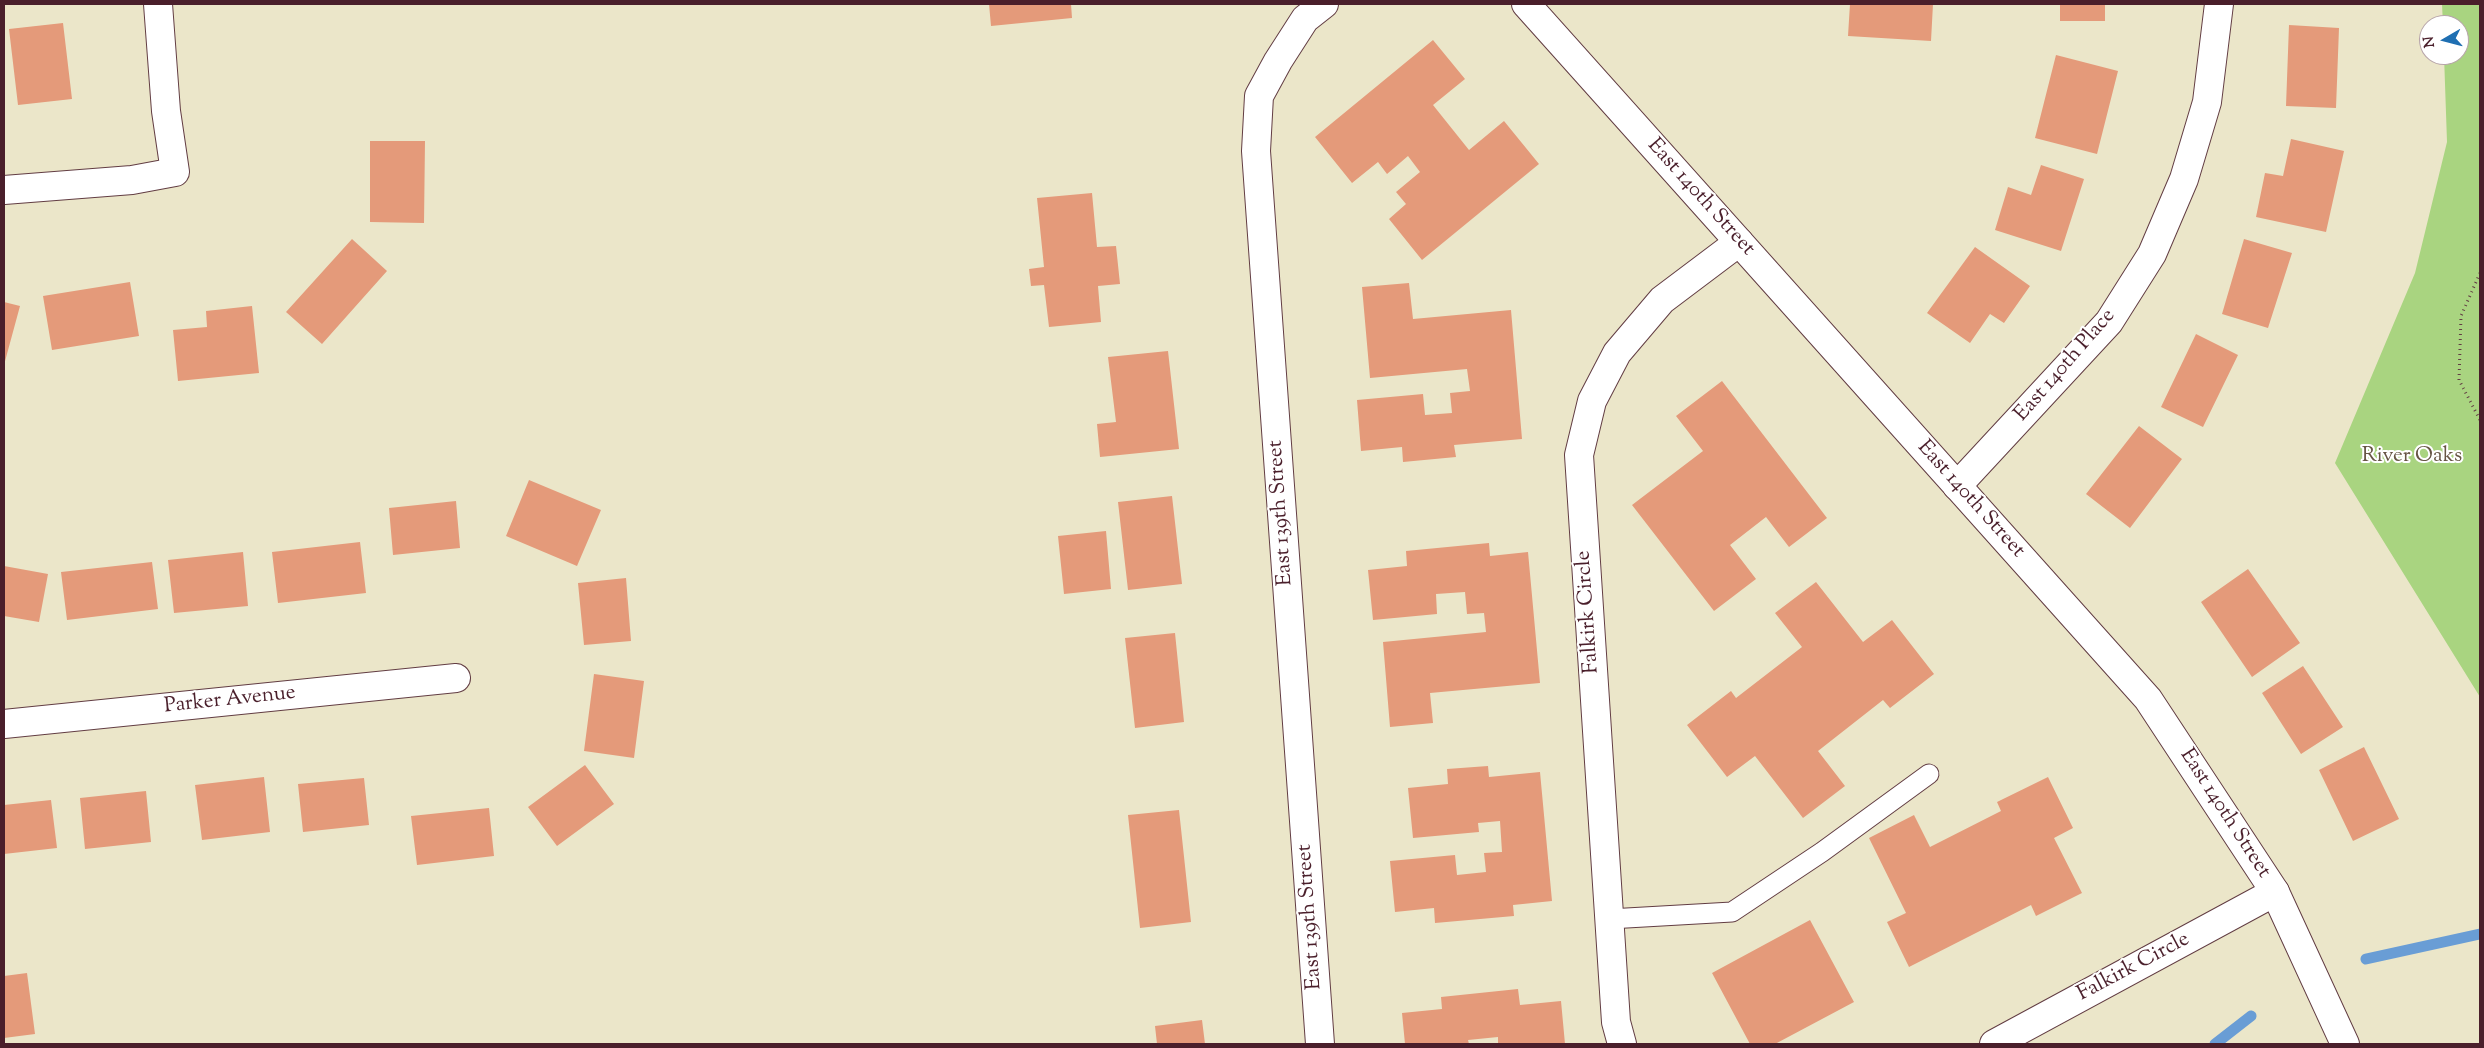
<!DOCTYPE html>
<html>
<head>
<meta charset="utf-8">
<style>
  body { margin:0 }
  #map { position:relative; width:2484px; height:1048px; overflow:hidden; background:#ebe6c9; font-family:"Sorts Mill Goudy",serif }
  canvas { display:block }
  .frame { position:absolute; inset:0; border:5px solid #4a1f2b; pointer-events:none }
  .north { position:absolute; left:2419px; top:15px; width:50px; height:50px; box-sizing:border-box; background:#fff; border:1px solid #b7a5aa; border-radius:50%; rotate:262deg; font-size:14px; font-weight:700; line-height:20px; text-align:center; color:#4a1f2b }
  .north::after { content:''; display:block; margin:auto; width:18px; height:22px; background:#1f6fb2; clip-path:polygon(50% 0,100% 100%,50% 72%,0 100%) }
</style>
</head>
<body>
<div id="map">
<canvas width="2484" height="1048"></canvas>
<div class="frame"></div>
<div class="north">N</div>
</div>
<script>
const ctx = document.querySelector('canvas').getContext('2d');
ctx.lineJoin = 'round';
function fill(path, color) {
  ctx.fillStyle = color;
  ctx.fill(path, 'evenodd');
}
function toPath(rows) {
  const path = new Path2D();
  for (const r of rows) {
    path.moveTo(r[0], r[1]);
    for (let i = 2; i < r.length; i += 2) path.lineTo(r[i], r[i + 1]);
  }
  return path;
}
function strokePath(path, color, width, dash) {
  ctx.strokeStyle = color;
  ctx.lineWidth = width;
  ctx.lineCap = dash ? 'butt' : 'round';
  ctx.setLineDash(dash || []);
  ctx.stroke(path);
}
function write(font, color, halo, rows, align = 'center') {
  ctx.font = font + ' "Sorts Mill Goudy",serif';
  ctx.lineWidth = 4;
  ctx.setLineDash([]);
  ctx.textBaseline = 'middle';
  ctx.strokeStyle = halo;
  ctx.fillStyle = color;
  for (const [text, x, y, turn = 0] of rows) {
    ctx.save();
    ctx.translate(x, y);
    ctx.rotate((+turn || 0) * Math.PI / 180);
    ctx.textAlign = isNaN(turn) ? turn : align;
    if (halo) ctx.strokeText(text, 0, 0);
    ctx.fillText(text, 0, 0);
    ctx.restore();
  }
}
const green = toPath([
  [2442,4,2480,4,2480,697,2335,463,2415,273,2447,142,2444,55,2459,55,2459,25,2443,25]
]);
const stream = toPath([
  [2366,959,2480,934],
  [2215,1044,2251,1016]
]);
const building = toPath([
  [989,4,1071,4,1072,18,991,26],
  [1850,4,1933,4,1931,41,1848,36],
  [2060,4,2105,4,2105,21,2060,21],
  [63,23,72,99,18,105,9,29],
  [2289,25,2339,28,2336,108,2286,106],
  [1433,40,1465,79,1433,105,1469,150,1504,121,1539,164,1422,260,1389,219,1406,204,1396,192,1420,172,1408,156,1387,174,1378,162,1352,183,1315,137],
  [2056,55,2118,71,2097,154,2035,138],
  [2291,139,2344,151,2326,232,2256,217,2265,173,2283,176],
  [370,141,425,141,424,223,370,222],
  [2041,165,2084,179,2061,251,1995,230,2008,187,2031,195],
  [1092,193,1097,247,1116,246,1120,284,1098,286,1101,322,1049,327,1044,285,1031,286,1029,269,1044,267,1037,198],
  [352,239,387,271,322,344,286,312],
  [2244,239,2292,253,2268,328,2222,314],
  [1975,247,2030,286,2004,323,1990,314,1970,343,1927,313],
  [130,282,139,336,52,350,43,296],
  [1409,283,1413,319,1511,310,1522,439,1454,445,1456,457,1403,462,1402,447,1361,451,1357,400,1423,394,1425,415,1452,413,1450,393,1470,391,1467,369,1370,378,1362,287],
  [4,302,20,306,4,365],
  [252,306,259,373,178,381,173,330,207,327,206,311],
  [2196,334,2238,355,2203,427,2161,407],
  [1168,351,1179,449,1100,457,1097,424,1116,422,1108,357],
  [1722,381,1827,518,1789,547,1766,517,1730,545,1756,579,1714,611,1632,505,1703,451,1676,416],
  [2139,426,2182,459,2130,528,2086,494],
  [529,480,601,510,577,566,506,536],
  [1172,496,1182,584,1128,590,1118,502],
  [456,501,460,548,393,555,389,508],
  [1106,531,1111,589,1064,594,1058,536],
  [360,542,366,593,278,603,272,552],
  [1489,543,1490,556,1528,552,1540,683,1430,693,1433,723,1390,727,1383,642,1486,632,1484,613,1467,614,1465,592,1436,594,1437,614,1373,620,1368,570,1407,566,1406,551],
  [243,552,248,606,174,613,168,560],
  [152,562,158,609,67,620,61,572],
  [4,566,48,574,39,622,4,616],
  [2248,569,2300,643,2252,677,2201,602],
  [626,578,631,641,584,645,578,583],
  [1816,582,1863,642,1892,620,1934,674,1890,708,1883,700,1818,751,1845,786,1803,818,1755,756,1727,777,1687,725,1731,691,1736,698,1802,647,1775,613],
  [1175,633,1184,722,1135,728,1125,638],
  [2303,666,2343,727,2301,754,2262,693],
  [594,674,644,681,634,758,584,751],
  [2364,747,2399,819,2353,841,2319,770],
  [585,765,614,804,557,846,528,807],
  [1488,766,1489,777,1540,772,1552,901,1513,905,1514,916,1435,923,1434,908,1395,912,1390,861,1455,855,1457,875,1486,872,1484,853,1502,852,1500,821,1478,823,1479,832,1413,838,1408,788,1448,784,1447,769],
  [264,777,270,832,202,840,195,785],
  [2048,777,2073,828,2054,838,2082,893,2036,916,2031,905,1909,967,1887,922,1906,913,1869,838,1914,815,1930,847,2001,811,1997,802],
  [364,778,369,825,303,832,298,784],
  [146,791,151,842,85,849,80,798],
  [51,800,57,848,4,854,4,805],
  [489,808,494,856,417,865,411,816],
  [1179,810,1191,922,1140,928,1128,815],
  [1810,920,1854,1002,1775,1044,1750,1044,1712,973],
  [27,973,35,1034,4,1038,4,976],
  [1518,989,1520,1005,1561,1001,1565,1044,1498,1044,1498,1037,1468,1040,1469,1044,1405,1044,1402,1013,1442,1009,1441,997],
  [1202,1020,1205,1044,1157,1044,1155,1026]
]);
const path = toPath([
  [2480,273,2461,316,2459,380,2480,420]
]);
const service = toPath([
  [1609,919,1732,912,1822,852,1929,774]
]);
const minor = toPath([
  [4,190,132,180,175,172,166,111,158,4],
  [1957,486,2109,322,2152,254,2184,179,2207,102,2219,4],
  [4,724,456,678],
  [1320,1044,1256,151,1259,96,1278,61,1305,19,1324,4],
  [1622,1044,1616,1022,1579,455,1592,401,1617,353,1662,300,1739,242],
  [1994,1044,2275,892]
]);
const tertiary = toPath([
  [1526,4,2148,699,2275,892,2345,1044]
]);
const streetNames = [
  ["East 140th Street",1700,198,48],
  ["East 140th Place",2066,366,-49],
  ["East 140th Street",1970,500,48],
  ["East 139th Street",1282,513,-94],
  ["Falkirk Circle",1589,612,-94],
  ["Parker Avenue",230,701,-6],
  ["East 140th Street",2224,814,57],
  ["East 139th Street",1311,917,-94],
  ["Falkirk Circle",2134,968,-28]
];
const parkNames = [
  ["River Oaks",2412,457]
];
fill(green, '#a9d480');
strokePath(stream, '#699dd5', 11);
fill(building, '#e49a7a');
strokePath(service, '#623d43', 21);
strokePath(minor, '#623d43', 30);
strokePath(tertiary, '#623d43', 30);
strokePath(path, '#623d43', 3, [1, 4]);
strokePath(service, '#fff', 19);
strokePath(minor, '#fff', 28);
strokePath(tertiary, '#fff', 28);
write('21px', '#4a1f2b', '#fff', streetNames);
write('21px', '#654', '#fff', parkNames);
</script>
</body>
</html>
